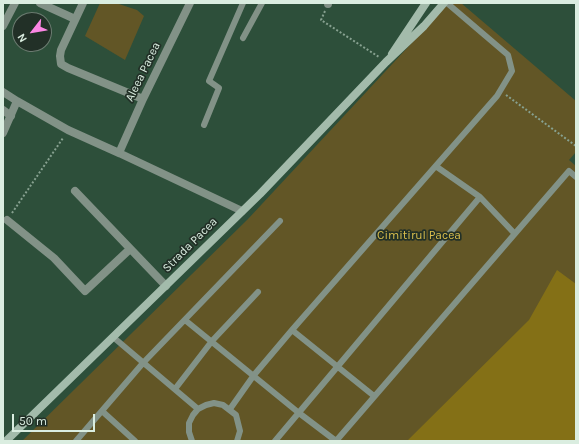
<!DOCTYPE html>
<html>
<head>
<meta charset="utf-8">
<style>
  body { margin:0 }
  #map { position:relative; width:579px; height:444px; overflow:hidden; background:#2d4f3a; font-family:Karla,sans-serif }
  canvas { display:block }
  .frame { position:absolute; inset:0; border:4px solid #daede0; pointer-events:none }
  .north { position:absolute; left:12px; top:12px; width:40px; height:40px; box-sizing:border-box; background:#223027; border:1px solid #6c7c71; border-radius:50%; rotate:239deg; font-size:11px; font-weight:700; line-height:16px; text-align:center; color:#daede0 }
  .north::after { content:''; display:block; margin:auto; width:14px; height:18px; background:#fc86e4; clip-path:polygon(50% 0,100% 100%,50% 72%,0 100%) }
  .scale { position:absolute; left:12px; top:414px; width:83px; height:18px; box-sizing:border-box; border:2px solid #daede0; border-top:0; padding-left:5px; font-size:12px; line-height:14px; white-space:nowrap; color:#daede0; -webkit-text-stroke:3px #223027; paint-order:stroke }
</style>
</head>
<body>
<div id="map">
<canvas width="579" height="444"></canvas>
<div class="frame"></div>
<div class="north">N</div>
<div class="scale">50 m</div>
</div>
<script>
const ctx = document.querySelector('canvas').getContext('2d');
ctx.lineJoin = 'round';
function fill(path, color) {
  ctx.fillStyle = color;
  ctx.fill(path, 'evenodd');
}
function toPath(rows) {
  const path = new Path2D();
  for (const r of rows) {
    path.moveTo(r[0], r[1]);
    for (let i = 2; i < r.length; i += 2) path.lineTo(r[i], r[i + 1]);
  }
  return path;
}
function strokePath(path, color, width, dash) {
  ctx.strokeStyle = color;
  ctx.lineWidth = width;
  ctx.lineCap = dash ? 'butt' : 'round';
  ctx.setLineDash(dash || []);
  ctx.stroke(path);
}
function write(font, color, halo, rows, align = 'center') {
  ctx.font = font + ' Karla,sans-serif';
  ctx.lineWidth = 3.5;
  ctx.setLineDash([]);
  ctx.textBaseline = 'middle';
  ctx.strokeStyle = halo;
  ctx.fillStyle = color;
  for (const [text, x, y, turn = 0] of rows) {
    ctx.save();
    ctx.translate(x, y);
    ctx.rotate((+turn || 0) * Math.PI / 180);
    ctx.textAlign = isNaN(turn) ? turn : align;
    if (halo) ctx.strokeText(text, 0, 0);
    ctx.fillText(text, 0, 0);
    ctx.restore();
  }
}
const green = toPath([
  [100,3,116,3,137,10,144,16,125,60,85,36],
  [449,3,461,3,576,101,576,152,569,160,576,166,576,441,22,441,248,219]
]);
const forest = toPath([
  [557,270,576,284,576,441,407,441,529,320]
]);
const path = toPath([
  [325,11,321,20,379,57],
  [506,95,576,146],
  [12,213,63,138]
]);
const service = toPath([
  [243,38,262,3],
  [204,125,219,88,209,81,243,3],
  [437,167,480,197,514,233],
  [185,320,299,413,336,441],
  [292,330,374,396],
  [113,337,198,409],
  [175,389,212,341,258,292],
  [230,409,254,375,292,330,497,96,512,71,508,55,447,3],
  [102,411,135,441],
  [76,441,143,363,280,221],
  [192,441,189,432,189,423,193,415,198,409,206,405,214,403,223,405,236,415,240,431,237,441],
  [275,441,480,197],
  [336,441,569,171,576,177]
]);
const pedestrian = toPath([
  [3,110,11,116]
]);
const minor = toPath([
  [40,3,75,19],
  [83,3,61,50,60,56,61,64,68,68,143,99],
  [190,3,143,99,119,153,242,211],
  [328,4,328,3],
  [3,26,15,3],
  [3,92,17,101,3,133],
  [17,101,68,130,119,153],
  [75,191,166,286],
  [7,220,54,258,85,291,130,249]
]);
const secondary = toPath([
  [392,54,426,3],
  [6,441,260,194,386,62,424,26,444,3]
]);
const streetNames = [
  ["Aleea Pacea",143,72,-64],
  ["Strada Pacea",190,245,-45]
];
const parkNames = [
  ["Cimitirul Pacea",419,236]
];
fill(green, '#625626');
fill(forest, '#847016');
strokePath(path, '#87a190', 2, [2, 2]);
strokePath(service, '#829287', 6);
strokePath(pedestrian, '#829287', 8);
strokePath(minor, '#829287', 8);
strokePath(secondary, '#a3bbab', 8);
write('12px', '#daede0', '#223027', streetNames);
write('12px', '#dbbf4d', '#223027', parkNames);
</script>
</body>
</html>
